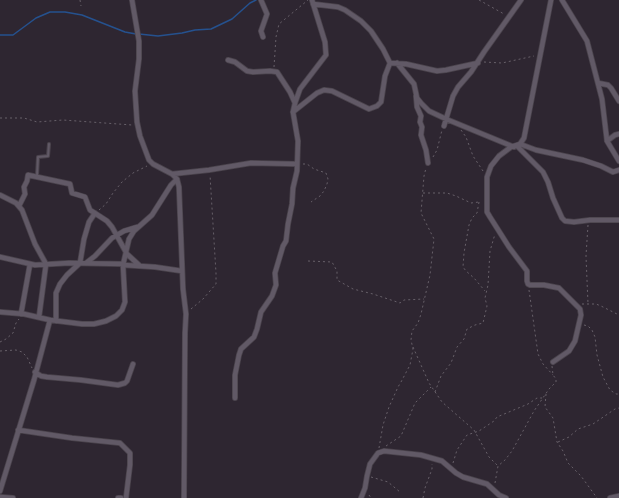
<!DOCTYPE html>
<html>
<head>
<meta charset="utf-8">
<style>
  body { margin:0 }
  canvas { display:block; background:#2e2631 }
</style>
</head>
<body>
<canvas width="619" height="498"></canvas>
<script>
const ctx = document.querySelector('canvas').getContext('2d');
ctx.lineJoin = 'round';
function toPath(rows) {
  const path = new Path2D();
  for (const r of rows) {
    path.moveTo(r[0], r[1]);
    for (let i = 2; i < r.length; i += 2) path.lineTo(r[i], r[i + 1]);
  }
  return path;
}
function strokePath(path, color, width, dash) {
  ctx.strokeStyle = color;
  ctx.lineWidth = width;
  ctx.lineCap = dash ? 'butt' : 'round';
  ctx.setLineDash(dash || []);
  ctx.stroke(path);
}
const stream = toPath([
  [139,34,158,36,182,33,195,30,211,29,232,19,250,3,256,0],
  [0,35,13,35,36,18,50,12,65,12,82,15,125,32,136,34]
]);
const path = toPath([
  [80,0,81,6],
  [479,0,504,14],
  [484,62,502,63,534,56],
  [274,67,276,37,279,24,308,0],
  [0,118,24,118,37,122,63,120,132,125],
  [461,130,466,137,473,156,483,171],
  [433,157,437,150,442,130],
  [303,164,307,164,314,169,326,173,328,179,327,184,324,191,320,196,311,202],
  [423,193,447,193,456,196,471,203,479,202],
  [479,202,477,213,472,218,469,225,464,253,463,267,466,271,474,278,485,291],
  [99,210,106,204,113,193,122,182,133,173,147,166],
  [588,225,586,256,588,304],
  [308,261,332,262,337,271,337,280,353,289,373,294,400,303,404,300,424,299],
  [529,290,538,354,543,364,553,375],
  [582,304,596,304,601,306,619,315],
  [191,309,203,299,216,284,216,273,210,175],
  [584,325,588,326,592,330,595,337,597,355,603,377,610,390,616,394,619,394],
  [0,342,6,339,13,333,16,323,19,319],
  [413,347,429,383,442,402,474,430,489,457,498,466],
  [0,351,16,350,22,352,27,357,32,368],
  [435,392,441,376,451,363,457,347,464,339,467,329,475,325,483,323,487,306,485,298,488,285,490,251,495,234],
  [546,394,545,407,553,418,557,442,563,451,568,463,581,476,597,498],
  [558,442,569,437,578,429,593,424,615,409,619,408],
  [386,446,401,436,415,403,431,387],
  [379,448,383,425,389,407,398,387,401,382,410,365,413,349,411,340,412,331,418,323,421,314,430,275,434,239,421,213,424,176,426,168],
  [453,463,457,450,467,435,479,431,494,421,497,417,528,404,537,398,542,398],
  [371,477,388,482,400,492],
  [495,483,498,466,505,460,512,451,534,411,549,389,556,382,556,379,553,375,552,366],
  [369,495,371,498],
  [423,498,425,488,432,469,432,464]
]);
const lane = toPath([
  [37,176,38,157,48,156,49,144]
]);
const street = toPath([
  [132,0,139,41,139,59,135,91,137,122,140,136,149,160,153,164,172,174,177,179,179,187,183,289,186,314,185,333,184,498],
  [261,0,267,14,261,31,263,37],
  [551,0,524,138,520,144,511,147,499,156,491,166,487,177,487,212,490,217,509,247,527,271,527,281,528,284,530,285,544,285,559,288,580,309,581,315,575,341,569,351,553,362],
  [562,0,587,41,602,99,607,141,619,161],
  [313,4,338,7,345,10,361,21,371,31,383,49,390,63],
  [228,60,235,62,247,71,253,72,270,71,277,72,290,92,295,103],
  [397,63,414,84,417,98,421,103,429,111,446,119,514,147],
  [598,83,608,85,611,88,619,101],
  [416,96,417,107,421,116,420,122,422,127,421,135,426,150,428,163],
  [293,112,317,93,324,90,332,91,369,109,377,106,381,102,385,76,390,63,406,64,437,71,446,70,478,63],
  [444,126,453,96,458,87,471,72,484,52,521,0],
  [607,141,615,135,619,134],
  [520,144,536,150,583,160,601,166,613,172,619,170],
  [517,146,543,172,548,182,553,198,562,218,565,221,574,222,590,220,619,220],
  [172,174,209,170,251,163,297,164],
  [0,195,16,203,22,210,35,244,46,264,39,317],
  [19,206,25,194,24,187,27,181,28,175,70,184,72,193,85,197,90,210,107,221,112,227,127,254,140,266],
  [0,257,35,265,69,263,124,264],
  [86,263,95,256,112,238,124,231,137,227],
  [123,265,155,267,182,271],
  [0,312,24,314,50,320,82,324,94,324,106,321,116,316,122,310,125,302,123,265,129,239,134,231,152,215,171,185,177,179],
  [21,314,30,264],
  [56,321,56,293,60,284,67,275,80,263,84,239,89,222,95,213],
  [35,372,41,376,47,377,81,380,118,385,125,383,127,381,133,364],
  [235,398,235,375,239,355,241,349,254,337,257,329,261,312,272,296,276,285,275,273,283,246,286,241,288,224,292,204,293,188,297,171,298,141,293,112,295,103,300,89,326,55,325,42,312,0],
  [18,430,72,438,120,443,130,453,130,465,126,498],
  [0,491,34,380,50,320],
  [0,497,13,498],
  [118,498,121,498],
  [361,498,365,488,367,476,370,464,378,453,384,451,421,455,442,461,456,473,463,477,487,484,499,495,506,498],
  [610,498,619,496]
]);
strokePath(stream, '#25518e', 1.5);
strokePath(lane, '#4b444d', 4);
strokePath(street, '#4b444d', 6);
strokePath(path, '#676069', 1, [2, 3]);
strokePath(lane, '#615966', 2);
strokePath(street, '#615966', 4.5);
</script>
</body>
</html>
